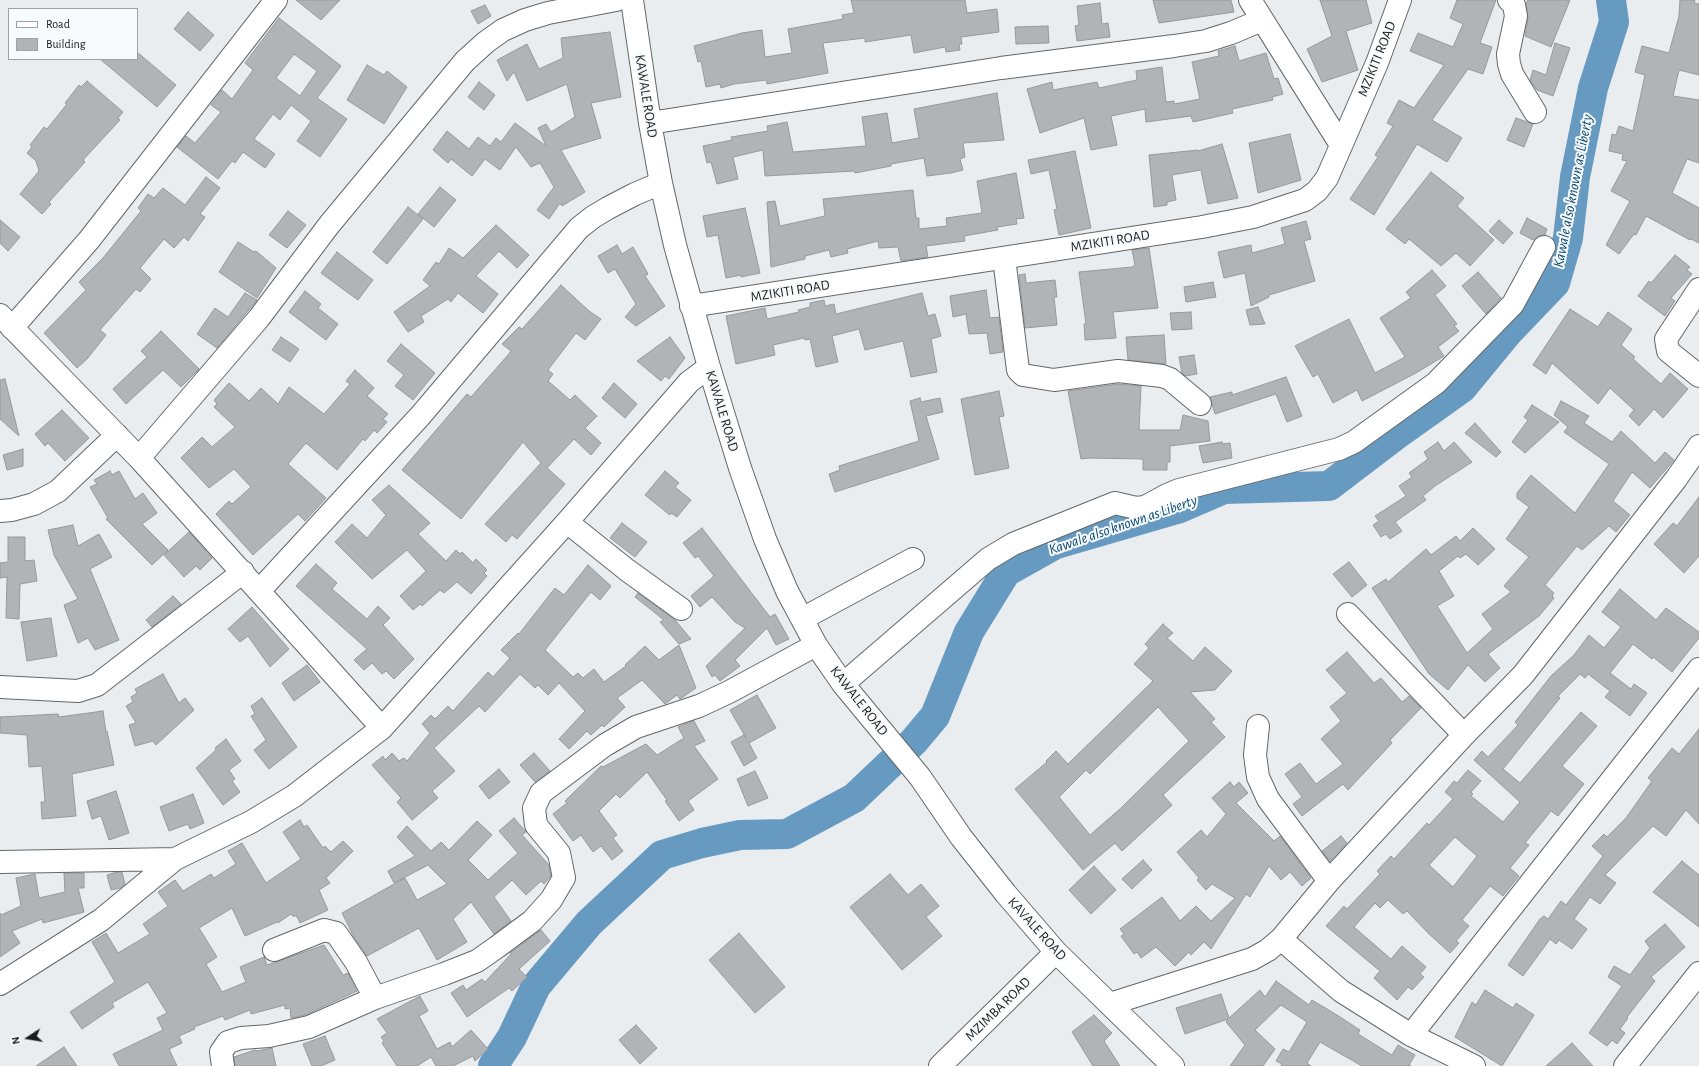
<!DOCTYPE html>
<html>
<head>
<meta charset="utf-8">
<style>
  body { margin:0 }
  #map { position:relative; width:1699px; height:1066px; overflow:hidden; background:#eaedf0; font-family:"Alegreya Sans",sans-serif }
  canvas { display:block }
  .legend { position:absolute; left:8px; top:8px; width:130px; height:52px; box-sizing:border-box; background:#f7fbfe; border:1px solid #9fa1a4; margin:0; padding:5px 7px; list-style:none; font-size:12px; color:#1a1b1c }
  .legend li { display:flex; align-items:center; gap:8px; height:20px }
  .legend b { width:20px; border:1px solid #9fa1a4 }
  .north { position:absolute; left:8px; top:1018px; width:40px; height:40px; -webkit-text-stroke:3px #f7fbfe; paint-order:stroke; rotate:258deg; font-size:11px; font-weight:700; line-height:16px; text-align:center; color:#1a1b1c }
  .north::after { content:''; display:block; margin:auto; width:14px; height:18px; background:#1a1b1c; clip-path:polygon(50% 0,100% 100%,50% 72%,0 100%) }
</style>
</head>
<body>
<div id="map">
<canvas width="1699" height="1066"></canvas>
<ul class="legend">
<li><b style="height:5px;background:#fff"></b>Road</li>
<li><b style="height:11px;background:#b1b4b7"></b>Building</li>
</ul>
<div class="north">N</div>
</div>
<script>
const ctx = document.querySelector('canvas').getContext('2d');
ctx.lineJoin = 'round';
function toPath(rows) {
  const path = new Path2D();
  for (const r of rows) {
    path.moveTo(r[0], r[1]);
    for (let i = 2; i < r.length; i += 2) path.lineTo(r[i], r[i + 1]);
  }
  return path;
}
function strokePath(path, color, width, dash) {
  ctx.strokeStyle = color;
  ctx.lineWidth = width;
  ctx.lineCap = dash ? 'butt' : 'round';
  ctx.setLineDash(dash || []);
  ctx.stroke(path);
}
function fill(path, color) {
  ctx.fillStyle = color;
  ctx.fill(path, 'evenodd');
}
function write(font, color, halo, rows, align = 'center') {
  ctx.font = font + ' "Alegreya Sans",sans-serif';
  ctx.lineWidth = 4;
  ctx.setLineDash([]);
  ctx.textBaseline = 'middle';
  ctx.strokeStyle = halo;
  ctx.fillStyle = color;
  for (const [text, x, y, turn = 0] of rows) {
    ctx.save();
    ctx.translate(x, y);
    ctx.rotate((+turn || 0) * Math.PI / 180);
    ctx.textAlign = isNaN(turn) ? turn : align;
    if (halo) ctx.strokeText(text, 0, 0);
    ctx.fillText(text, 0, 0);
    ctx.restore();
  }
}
const river = toPath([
  [493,1066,512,1037,536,986,589,923,662,855,702,843,740,835,787,834,854,798,914,741,935,716,969,632,1006,572,1056,544,1180,508,1224,489,1329,486,1396,435,1462,388,1509,331,1555,283,1568,238,1575,177,1593,88,1614,22,1611,0]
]);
const building = toPath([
  [296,0,340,0,321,20,296,0],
  [851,0,965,0,967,13,997,9,999,32,961,37,962,44,959,44,960,50,946,52,945,47,914,53,911,35,865,42,865,38,823,43,828,73,767,84,766,80,734,84,721,88,720,84,706,87,701,61,698,62,694,46,742,33,762,30,765,57,792,53,788,29,843,19,842,15,854,13,851,0],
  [1153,0,1231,0,1234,12,1159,23,1153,0],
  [1320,0,1366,0,1372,23,1346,31,1358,70,1322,82,1307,49,1332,36,1320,0],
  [1457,0,1496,0,1480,43,1492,47,1483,74,1468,69,1432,120,1462,138,1447,162,1417,144,1374,215,1350,199,1378,157,1375,155,1393,126,1387,123,1399,100,1414,108,1444,65,1410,51,1418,33,1453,47,1463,24,1450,18,1457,0],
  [1528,0,1570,0,1551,47,1525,36,1528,18,1526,4,1528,0],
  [1680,0,1695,0,1694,3,1699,4,1699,75,1679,70,1673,96,1699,100,1699,163,1687,159,1672,193,1699,208,1699,243,1691,239,1690,240,1646,216,1636,235,1634,234,1619,254,1606,245,1630,201,1611,191,1627,161,1622,160,1623,154,1609,151,1612,134,1616,135,1619,126,1633,131,1645,75,1635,72,1642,46,1669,53,1679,16,1680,0],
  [1100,3,1102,24,1108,23,1110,37,1077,41,1075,26,1079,25,1077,6,1100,3],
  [485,5,491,16,478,24,471,11,485,5],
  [188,12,214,35,200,51,174,29,188,12],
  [279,18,341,66,317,98,347,119,320,157,297,141,311,121,291,105,280,120,273,114,254,139,275,154,265,168,243,152,235,163,232,161,218,179,177,147,186,136,195,143,221,112,211,105,222,90,232,99,253,70,245,63,279,18],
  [294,54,317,71,300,96,276,78,294,54],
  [1048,26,1049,43,1016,44,1015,27,1048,26],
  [610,32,621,97,591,103,601,138,561,150,585,192,562,206,560,203,549,219,537,210,554,187,540,163,531,167,516,147,500,170,485,159,472,176,451,159,448,163,433,150,447,131,469,149,478,137,490,146,496,138,501,142,515,123,546,146,538,128,546,124,551,132,575,117,567,84,527,101,514,72,507,81,497,60,527,44,539,69,563,58,561,38,610,32],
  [1555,43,1570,48,1553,96,1537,90,1530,80,1533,70,1546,75,1555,43],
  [1235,46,1239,61,1266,53,1274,79,1278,78,1283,94,1272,97,1273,100,1232,109,1233,113,1193,122,1191,116,1146,122,1145,109,1111,116,1117,145,1091,150,1084,118,1040,133,1027,89,1052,82,1053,90,1097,82,1099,88,1137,80,1136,71,1162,67,1166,102,1174,101,1174,104,1200,99,1192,62,1219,56,1218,51,1235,46],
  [137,52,176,85,157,107,100,59,137,59,137,52],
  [367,65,384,75,387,71,407,87,384,124,347,100,367,65],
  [87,81,123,112,118,118,120,120,83,160,85,162,49,202,51,204,42,214,20,194,39,171,36,161,27,153,32,147,30,145,44,127,47,129,67,104,65,103,79,85,81,87,87,81],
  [479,82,495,95,484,110,468,97,479,82],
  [997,93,1004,140,963,143,965,157,960,159,963,170,951,173,927,176,924,158,891,164,891,166,855,173,854,171,765,176,763,150,733,157,738,179,717,184,711,162,707,163,703,146,732,140,731,137,768,131,767,126,787,122,793,152,866,146,862,117,887,113,892,143,919,138,914,109,997,93],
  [1516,118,1533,124,1524,147,1507,140,1516,118],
  [1290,134,1301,180,1258,193,1249,143,1290,134],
  [1222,144,1238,198,1208,204,1201,170,1172,175,1176,200,1167,202,1167,205,1154,207,1149,155,1198,150,1198,151,1222,144],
  [1075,151,1091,228,1059,235,1054,210,1057,209,1049,170,1031,174,1028,160,1075,151],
  [1431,172,1464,198,1457,206,1494,240,1470,266,1456,253,1441,266,1409,239,1405,244,1386,229,1431,172],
  [1016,173,1024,218,1016,219,1017,224,997,227,998,230,964,236,965,241,926,246,928,257,901,261,898,247,879,248,878,241,847,249,848,253,831,257,829,250,805,256,805,259,771,267,767,202,775,201,780,226,825,216,823,199,913,190,916,218,919,218,919,229,947,226,946,218,982,213,977,181,1016,173],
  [206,177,220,188,200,214,205,217,188,241,184,237,174,248,164,239,140,268,151,279,140,292,136,289,100,330,106,335,87,359,77,368,44,333,86,290,79,282,103,258,141,211,138,208,148,194,154,198,163,188,185,205,206,177],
  [440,187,456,200,434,227,418,214,440,187],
  [408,207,423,219,387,264,373,252,408,207],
  [745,208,760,273,741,277,741,275,726,278,718,235,707,237,703,216,745,208],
  [288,211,306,225,287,248,269,235,288,211],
  [1527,218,1547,229,1545,235,1538,236,1533,240,1520,233,1527,218],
  [0,220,20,237,8,251,0,243,0,220],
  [1499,220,1513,233,1503,244,1489,231,1499,220],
  [1306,221,1311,239,1304,241,1315,281,1269,295,1269,297,1251,306,1245,273,1224,278,1218,252,1251,245,1252,253,1285,244,1281,228,1306,221],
  [496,225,529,255,517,268,499,251,476,276,498,294,488,307,483,313,458,293,451,302,448,299,421,316,424,322,408,332,394,312,430,286,423,280,436,262,439,264,449,248,463,258,496,225],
  [238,242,254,252,256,251,276,268,257,298,219,272,238,242],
  [617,245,622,254,633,247,648,274,645,276,665,306,636,326,625,317,636,304,615,269,608,273,598,256,617,245],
  [1149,248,1158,308,1113,312,1116,338,1085,340,1084,324,1086,324,1079,272,1132,267,1135,265,1132,250,1149,248],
  [337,252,373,280,358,300,321,273,337,252],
  [1675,255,1690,267,1687,270,1692,274,1671,298,1675,301,1665,316,1638,296,1649,281,1651,283,1675,255],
  [1432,270,1446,286,1435,295,1457,324,1454,326,1459,331,1438,347,1444,356,1416,373,1362,401,1357,390,1333,403,1318,374,1313,377,1295,346,1349,319,1375,373,1405,357,1380,318,1411,298,1406,292,1432,270],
  [1478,272,1501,298,1486,314,1462,286,1478,272],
  [1025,274,1026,283,1055,280,1057,297,1054,297,1057,325,1025,328,1019,275,1025,274],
  [1213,282,1216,297,1186,302,1184,287,1213,282],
  [561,285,589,311,601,319,585,340,576,333,548,370,553,374,548,381,570,400,575,395,597,416,585,428,601,443,591,455,574,439,547,468,565,484,517,539,512,535,506,542,485,524,541,463,523,442,461,519,402,470,467,394,471,397,508,355,511,351,502,344,519,327,522,329,561,285],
  [986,290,990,318,999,317,1003,352,990,354,987,333,969,334,966,314,953,317,950,296,986,290],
  [305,291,321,304,318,308,338,324,326,340,289,312,305,291],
  [245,293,257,300,217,348,197,334,215,308,228,317,245,293],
  [922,293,928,316,935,314,941,336,931,339,937,372,911,377,903,341,865,350,859,329,832,336,838,362,816,367,810,339,805,340,804,338,773,345,775,355,736,364,726,316,765,308,767,319,799,312,798,310,810,307,810,303,824,300,825,306,834,304,836,314,922,293],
  [1258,307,1265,324,1250,325,1246,310,1258,307],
  [1570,309,1598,327,1608,312,1632,329,1621,345,1635,357,1633,359,1661,384,1670,373,1688,389,1663,418,1654,409,1639,426,1629,416,1634,410,1610,388,1598,404,1552,363,1546,374,1533,365,1570,309],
  [1191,312,1192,329,1172,330,1170,313,1191,312],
  [161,331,199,369,181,387,163,370,126,404,113,389,147,357,141,351,161,331],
  [1164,335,1166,364,1128,360,1126,337,1164,335],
  [281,337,299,349,290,362,272,350,281,337],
  [670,337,685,358,669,379,665,376,661,381,637,361,670,337],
  [401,344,435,373,413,400,395,386,404,375,387,361,401,344],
  [1194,355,1197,374,1185,376,1182,373,1179,357,1194,355],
  [355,370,374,388,367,396,388,414,383,419,387,422,377,433,374,430,365,441,363,439,337,470,306,443,288,464,326,498,305,521,298,514,253,555,216,514,229,501,232,504,251,487,234,469,209,488,181,458,202,437,212,447,235,427,214,407,217,404,214,400,229,383,249,401,261,388,278,404,289,387,324,414,350,384,346,381,355,370],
  [1286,377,1302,416,1287,422,1276,394,1215,414,1210,397,1232,392,1232,395,1286,377],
  [5,379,19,436,0,419,0,380,5,379],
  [614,383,637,404,625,418,602,398,614,383],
  [1118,384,1141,386,1139,430,1180,430,1183,415,1208,421,1210,441,1170,446,1170,462,1167,462,1167,470,1143,470,1143,459,1089,458,1081,459,1068,391,1118,384],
  [999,391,1004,416,999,417,1009,468,975,475,961,399,999,391],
  [920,398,921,402,940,398,943,412,926,416,939,459,835,492,829,474,840,470,839,466,919,441,910,401,920,398],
  [1561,401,1589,416,1584,423,1612,442,1621,431,1655,463,1665,452,1674,460,1650,488,1632,472,1613,501,1630,515,1616,532,1609,526,1582,550,1577,546,1545,585,1554,593,1552,596,1554,598,1539,616,1488,654,1500,668,1485,682,1468,665,1448,690,1429,674,1372,588,1386,579,1388,582,1426,549,1431,555,1456,536,1460,541,1473,528,1495,549,1478,565,1466,554,1460,558,1458,556,1439,571,1454,596,1437,606,1467,653,1493,629,1482,614,1511,592,1504,586,1529,557,1506,539,1529,507,1517,498,1517,493,1531,475,1575,513,1609,464,1564,432,1568,427,1554,415,1561,401],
  [1532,405,1559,422,1525,453,1512,442,1528,420,1524,417,1532,405],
  [62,410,89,438,65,461,48,443,45,446,35,434,62,410],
  [1475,423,1501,452,1496,457,1465,433,1475,423],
  [1222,442,1222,444,1230,443,1232,458,1203,463,1199,446,1222,442],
  [1438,442,1444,451,1454,442,1472,462,1435,486,1423,496,1426,500,1395,522,1402,531,1390,539,1386,534,1381,537,1373,525,1379,521,1375,516,1406,496,1399,486,1412,477,1409,473,1428,459,1424,452,1438,442],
  [23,449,23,466,7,470,3,455,23,449],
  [110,471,112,475,119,471,135,499,143,493,157,513,142,524,168,550,152,565,106,519,108,518,90,487,97,484,94,480,110,471],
  [665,471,679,483,675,487,691,500,677,517,671,513,670,515,645,495,665,471],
  [389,485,430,523,418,534,446,561,456,550,460,554,462,552,473,563,476,559,487,570,484,573,487,576,471,594,457,582,444,593,440,590,422,606,420,604,413,610,400,596,426,571,407,550,372,579,335,542,352,524,367,538,386,515,372,500,389,485],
  [1699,497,1699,556,1684,573,1654,544,1673,523,1677,526,1699,497],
  [622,523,647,542,635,557,610,538,622,523],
  [73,525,78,546,99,534,112,557,90,569,119,640,95,650,88,638,78,643,66,611,64,605,78,599,54,555,48,530,73,525],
  [702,528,770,617,775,614,789,639,776,645,767,628,735,660,740,666,720,681,715,675,712,677,706,666,745,628,735,622,712,597,700,607,691,596,714,576,698,556,695,558,683,543,702,528],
  [189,532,212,558,200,570,196,566,184,577,164,555,189,532],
  [8,537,25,537,25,561,34,560,37,581,20,584,19,619,6,618,7,577,0,578,0,563,8,562,8,537],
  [1349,562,1367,585,1352,597,1333,574,1349,562],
  [316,564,337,583,332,589,367,619,378,606,390,618,383,625,414,659,394,679,386,671,382,674,372,663,364,670,354,660,367,649,296,586,316,564],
  [588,565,611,586,600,600,591,592,545,650,573,677,578,673,583,678,594,669,604,682,626,666,625,665,645,646,659,660,679,645,696,688,680,699,677,695,665,704,642,680,617,698,625,707,604,727,602,725,591,735,587,731,569,749,559,739,585,711,559,683,548,695,538,685,535,688,520,674,485,712,479,706,434,748,455,771,432,791,438,798,412,820,397,802,401,798,372,765,383,756,385,760,392,753,399,761,404,758,407,761,430,733,422,724,431,715,435,719,448,706,453,711,488,672,493,677,510,658,501,650,518,633,519,634,555,588,564,595,588,565],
  [1620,589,1656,620,1666,608,1699,632,1699,638,1672,672,1653,657,1652,659,1633,644,1610,673,1631,689,1634,684,1647,693,1630,716,1605,697,1610,691,1588,674,1585,678,1580,674,1558,696,1560,698,1503,769,1520,783,1581,712,1597,726,1562,766,1584,784,1558,816,1551,811,1525,843,1529,845,1510,868,1519,876,1503,896,1490,886,1462,920,1469,926,1456,941,1459,943,1450,953,1429,934,1407,911,1403,914,1388,900,1380,908,1375,903,1354,927,1391,959,1402,946,1426,967,1420,974,1424,977,1412,990,1408,987,1397,1000,1374,978,1380,971,1326,926,1344,906,1347,909,1380,874,1377,871,1391,856,1394,859,1427,823,1429,825,1453,799,1445,792,1454,781,1457,783,1468,770,1481,781,1471,792,1473,794,1471,796,1503,822,1520,802,1474,760,1482,751,1488,757,1518,725,1515,722,1551,676,1574,655,1589,635,1604,648,1621,627,1602,612,1620,589],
  [1455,837,1477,856,1453,887,1429,865,1455,837],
  [638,593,675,620,691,639,679,644,660,622,664,620,635,597,638,593],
  [173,596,181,604,152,627,146,620,173,596],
  [252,607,289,649,270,667,248,636,240,642,228,629,252,607],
  [51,618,57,656,27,661,21,622,51,618],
  [1163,624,1173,633,1167,638,1193,661,1205,647,1232,671,1215,690,1190,692,1215,719,1211,722,1225,737,1163,795,1172,805,1122,851,1115,843,1083,870,1015,789,1047,762,1046,761,1056,751,1068,764,1153,681,1134,664,1149,648,1145,644,1163,624],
  [1158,707,1189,741,1121,808,1090,835,1059,797,1086,770,1090,774,1158,707],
  [1347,652,1374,683,1381,678,1402,702,1409,696,1421,708,1390,740,1392,743,1348,790,1343,784,1302,816,1293,804,1302,797,1285,774,1300,763,1316,784,1343,764,1321,739,1341,721,1330,707,1347,693,1326,670,1347,652],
  [307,665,320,682,294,701,282,683,307,665],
  [163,674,179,703,185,698,194,710,156,745,153,741,135,746,129,725,136,723,126,706,133,702,131,697,137,693,135,689,163,674],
  [757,695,776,728,749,743,757,758,744,766,731,742,744,735,746,738,730,710,757,695],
  [262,698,297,747,269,769,254,750,266,740,251,716,255,714,251,706,262,698],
  [103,711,106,732,107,731,114,765,72,774,76,816,42,819,41,802,45,802,42,766,29,767,27,735,0,733,0,717,58,714,59,717,103,711],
  [694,721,705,741,694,746,718,779,688,801,694,810,679,821,665,801,667,800,647,772,620,798,616,794,599,811,617,835,613,838,623,851,612,860,601,846,593,852,581,835,573,841,553,814,567,803,565,801,601,766,603,767,646,744,657,755,684,738,678,727,694,721],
  [1699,729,1699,824,1686,810,1666,836,1653,826,1605,875,1616,883,1600,904,1590,897,1574,919,1587,929,1572,949,1559,940,1556,944,1550,939,1523,976,1508,965,1540,919,1544,916,1548,919,1561,901,1566,905,1603,856,1592,846,1604,834,1607,837,1626,818,1652,781,1648,778,1672,748,1679,754,1699,729],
  [226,739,241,761,229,770,235,779,232,781,240,792,223,805,196,768,216,750,215,748,226,739],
  [534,753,550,771,535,782,520,765,534,753],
  [499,769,510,782,489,799,479,786,499,769],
  [755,771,768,798,748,806,737,779,755,771],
  [1230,782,1234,787,1239,782,1248,793,1236,803,1274,841,1280,836,1311,878,1302,886,1290,872,1281,880,1269,866,1250,897,1246,894,1211,949,1204,942,1191,955,1189,952,1175,966,1156,947,1141,958,1137,952,1134,954,1121,936,1124,934,1120,929,1162,897,1180,921,1196,906,1211,921,1235,898,1212,884,1206,890,1197,880,1199,878,1177,852,1201,830,1207,837,1226,814,1212,798,1230,782],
  [116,791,129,833,109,840,101,816,92,819,87,801,116,791],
  [193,794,204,823,190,829,188,824,169,831,160,807,193,794],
  [514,818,526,832,522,835,549,865,551,876,544,884,541,881,526,895,512,880,494,897,511,921,494,934,471,902,453,919,467,942,437,960,419,928,367,956,354,937,342,913,405,878,417,900,447,884,428,865,394,883,388,871,415,856,397,837,407,826,431,851,441,842,449,850,477,821,492,835,468,860,488,880,518,853,499,831,514,818],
  [300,820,304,827,307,825,323,848,325,846,331,852,343,841,353,851,326,878,330,883,319,890,328,910,300,923,296,915,294,917,291,914,278,923,277,922,245,936,232,908,199,928,217,957,206,964,222,992,246,982,240,967,264,957,267,965,324,945,343,975,348,973,357,991,305,1015,291,1018,290,1008,285,1009,285,1005,251,1014,250,1010,225,1020,223,1016,194,1027,195,1029,179,1036,182,1043,169,1049,177,1066,119,1066,113,1054,163,1030,157,1018,167,1013,148,982,112,1003,114,1007,82,1029,70,1012,115,982,92,942,106,933,118,953,150,934,143,924,168,906,158,892,175,880,183,891,211,874,214,878,236,864,228,851,242,843,266,883,301,859,283,832,300,820],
  [1341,836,1347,843,1330,861,1322,851,1341,836],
  [1143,860,1152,870,1132,889,1122,879,1143,860],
  [1682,861,1699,875,1699,927,1653,892,1682,861],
  [1094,866,1116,890,1091,914,1069,890,1094,866],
  [117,872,122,872,125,884,120,888,111,890,107,875,117,872],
  [64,873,84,873,84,888,78,888,84,912,43,923,42,919,12,931,20,943,0,957,0,913,1,915,21,906,16,878,35,874,39,898,65,892,64,873],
  [890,874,908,895,921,884,939,906,926,917,942,936,902,970,850,907,890,874],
  [1665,924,1685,947,1651,977,1655,981,1627,1017,1628,1018,1620,1029,1625,1033,1617,1044,1612,1040,1607,1046,1589,1033,1622,986,1608,977,1614,966,1630,975,1650,948,1645,941,1665,924],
  [541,930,550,941,519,969,527,977,512,991,509,988,467,1017,451,993,463,985,466,990,482,979,485,982,511,954,510,953,541,930],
  [739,933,785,987,755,1013,709,960,739,933],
  [1276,981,1309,1005,1312,1000,1337,1015,1360,1030,1358,1034,1392,1055,1398,1045,1415,1055,1409,1065,1411,1066,1362,1066,1320,1042,1307,1063,1311,1066,1281,1066,1282,1064,1276,1061,1283,1049,1289,1052,1307,1022,1281,1005,1255,1030,1275,1049,1263,1066,1230,1066,1245,1045,1226,1022,1228,1019,1185,1034,1176,1008,1221,994,1229,1018,1260,990,1265,997,1276,981],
  [1485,990,1513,1008,1516,1003,1534,1015,1502,1066,1455,1037,1472,1002,1476,1005,1485,990],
  [420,996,428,1011,419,1016,437,1049,450,1042,452,1047,471,1030,488,1049,475,1061,473,1056,453,1066,436,1066,431,1057,417,1066,397,1066,382,1043,384,1041,381,1037,387,1033,377,1019,420,996],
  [1094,1015,1112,1033,1104,1041,1120,1066,1093,1066,1072,1032,1094,1015],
  [636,1025,657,1048,640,1064,619,1040,636,1025],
  [325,1036,335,1060,321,1066,312,1066,303,1044,325,1036],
  [1572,1043,1593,1066,1546,1066,1572,1043],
  [64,1047,77,1066,36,1066,64,1047],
  [272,1048,276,1066,235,1066,234,1057,255,1050,257,1051,272,1048]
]);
const minor = toPath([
  [632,0,650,123,661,183,675,245,709,367,740,468,765,539,787,591,816,645,843,684,920,777,961,837,1006,894,1056,952,1173,1066],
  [1250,0,1341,145],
  [1509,0,1514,5,1516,16,1508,54,1509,64,1512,74,1535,112],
  [650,123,1001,68,1174,46,1206,41,1231,33,1262,20],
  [1004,258,1018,370,1023,375,1054,380,1118,371,1162,376,1170,379,1200,404],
  [1699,289,1666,339,1668,351,1699,376],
  [691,306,1202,227,1253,217,1305,200,1317,191,1327,178,1377,63,1400,0],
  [0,315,139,458,382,728],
  [12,328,89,240,276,0],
  [139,458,259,318,329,225,465,61,486,42,503,30,525,20,548,13,616,0],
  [0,511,12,510,34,504,58,491,117,435],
  [567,522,627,570,681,609],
  [259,591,421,415,579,228,593,217,608,208,635,194,661,183],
  [1348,614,1464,735],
  [802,619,913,559],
  [843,684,988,559,1013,544,1115,503,1136,508,1145,507,1167,495,1179,490,1339,449,1354,442,1436,383,1513,304,1544,247],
  [0,687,78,691,97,685,243,572],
  [1258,726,1255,755,1258,777,1268,799,1329,881],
  [0,862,175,859],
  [1281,939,1341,991,1411,1035,1474,1066],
  [274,950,324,930,336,933,356,962,375,998],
  [0,984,101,920,175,859,251,822,294,796,382,728,567,522,689,382,709,367],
  [1110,1004,1252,959,1268,950,1281,939,1329,881,1464,735,1523,675,1676,479,1699,446],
  [1411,1035,1699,669],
  [223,1066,221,1052,228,1042,241,1038,269,1036,309,1027,375,998,444,974,477,961,497,947,532,921,551,900,564,878,559,853,536,825,534,808,541,793,605,745,636,727,699,706,729,692,816,645],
  [940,1066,1056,952],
  [1625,1066,1699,973]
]);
const streetNames = [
  ["MZIKITI ROAD",1377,59,-68],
  ["KAWALE ROAD",646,96,81],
  ["MZIKITI ROAD",1110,241,-9],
  ["MZIKITI ROAD",790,291,-9],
  ["KAWALE ROAD",722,411,73],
  ["KAWALE ROAD",859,701,52],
  ["KAVALE ROAD",1037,929,48],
  ["MZIMBA ROAD",998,1009,-44]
];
const waterNames = [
  ["Kawale also known as Liberty",1573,191,-79],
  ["Kawale also known as Liberty",1123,525,-19]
];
strokePath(river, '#679ac0', 30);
fill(building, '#b1b4b7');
strokePath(building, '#96999c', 1);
strokePath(minor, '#64676a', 24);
strokePath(minor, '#fff', 22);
write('14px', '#1a1b1c', '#f7fbfe', streetNames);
write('italic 15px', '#07476c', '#f7fbfe', waterNames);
</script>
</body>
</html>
